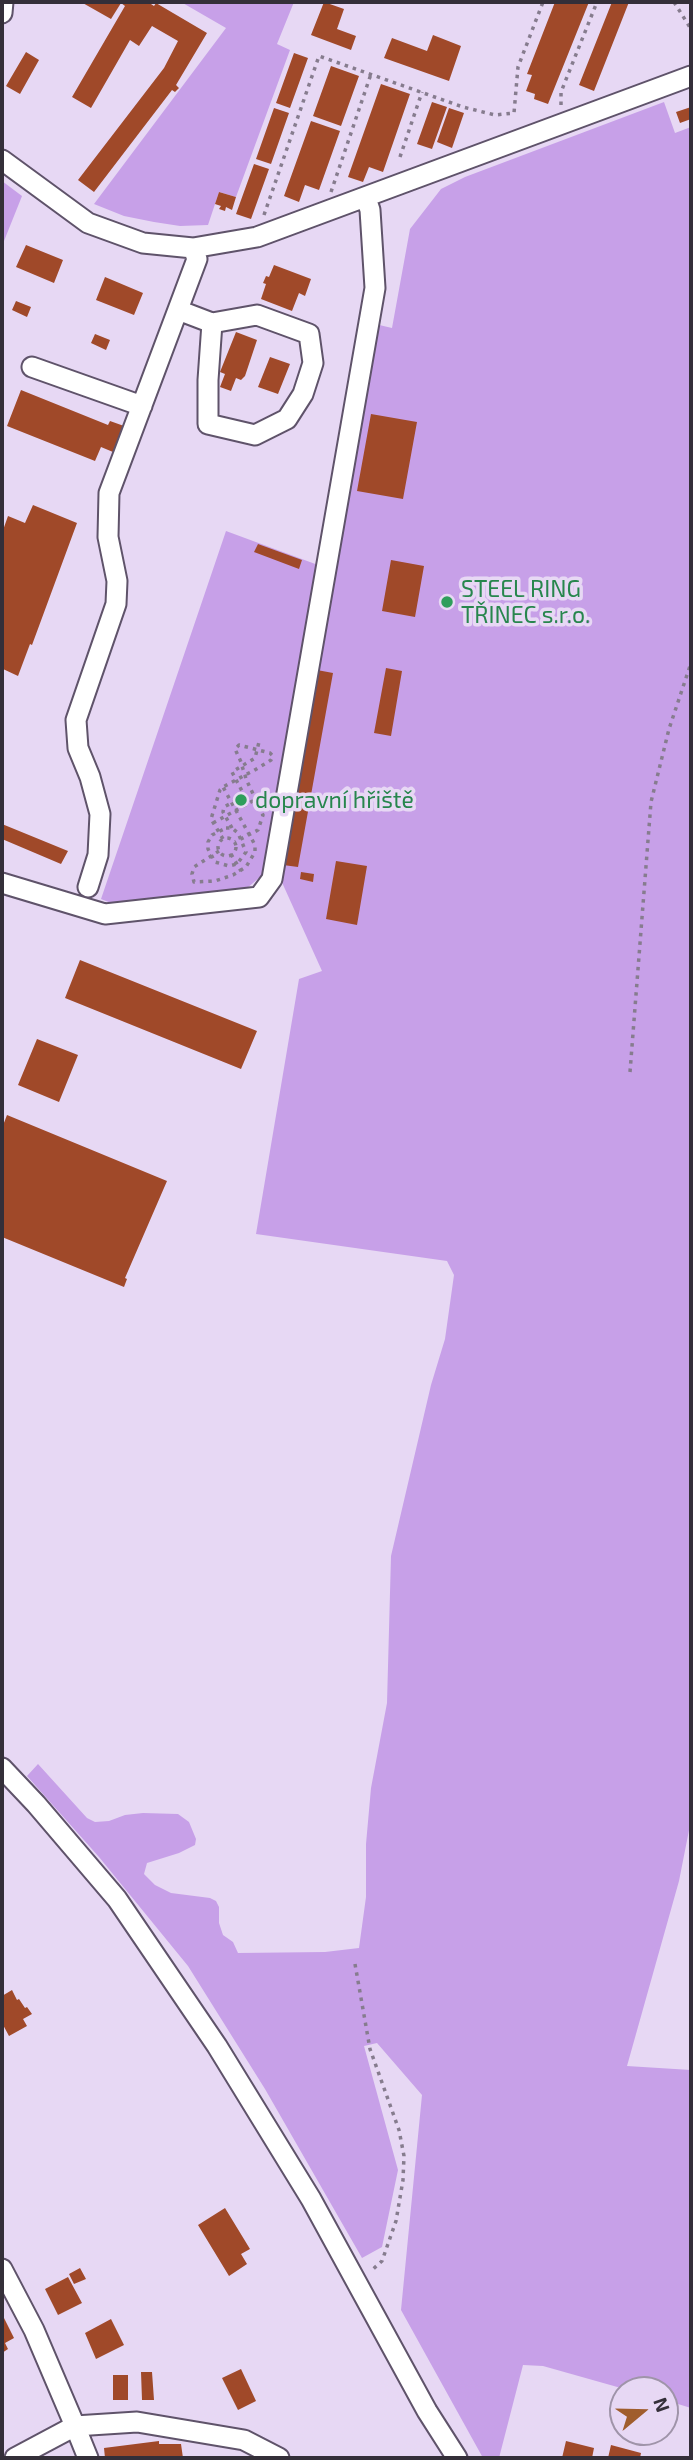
<!DOCTYPE html>
<html>
<head>
<meta charset="utf-8">
<style>
  body { margin:0 }
  #map { position:relative; width:693px; height:2460px; overflow:hidden; background:#e7d8f4; font-family:"Exo 2",sans-serif }
  canvas { display:block }
  .frame { position:absolute; inset:0; border:4px solid #342f39; pointer-events:none }
  .north { position:absolute; left:609px; top:2376px; width:70px; height:70px; box-sizing:border-box; background:#e7d8f4; border:2px solid #9f94a9; border-radius:50%; rotate:71deg; font-size:19px; font-weight:700; line-height:28px; text-align:center; color:#342f39 }
  .north::after { content:''; display:block; margin:auto; width:24px; height:32px; background:#a05d2d; clip-path:polygon(50% 0,100% 100%,50% 72%,0 100%) }
</style>
</head>
<body>
<div id="map">
<canvas width="693" height="2460"></canvas>
<div class="frame"></div>
<div class="north">N</div>
</div>
<script>
const ctx = document.querySelector('canvas').getContext('2d');
ctx.lineJoin = 'round';
function fill(path, color) {
  ctx.fillStyle = color;
  ctx.fill(path, 'evenodd');
}
function toPath(rows) {
  const path = new Path2D();
  for (const r of rows) {
    if (r.length === 3) {
      path.moveTo(r[0] + r[2], r[1]);
      path.arc(r[0], r[1], r[2], 0, 2 * Math.PI);
      continue;
    }
    path.moveTo(r[0], r[1]);
    for (let i = 2; i < r.length; i += 2) path.lineTo(r[i], r[i + 1]);
  }
  return path;
}
function strokePath(path, color, width, dash) {
  ctx.strokeStyle = color;
  ctx.lineWidth = width;
  ctx.lineCap = dash ? 'butt' : 'round';
  ctx.setLineDash(dash || []);
  ctx.stroke(path);
}
function write(font, color, halo, rows, align = 'center') {
  ctx.font = font + ' "Exo 2",sans-serif';
  ctx.lineWidth = 7;
  ctx.setLineDash([]);
  ctx.textBaseline = 'middle';
  ctx.strokeStyle = halo;
  ctx.fillStyle = color;
  for (const [text, x, y, turn = 0] of rows) {
    ctx.save();
    ctx.translate(x, y);
    ctx.rotate((+turn || 0) * Math.PI / 180);
    ctx.textAlign = isNaN(turn) ? turn : align;
    if (halo) ctx.strokeText(text, 0, 0);
    ctx.fillText(text, 0, 0);
    ctx.restore();
  }
}
const green = toPath([
  [181,2,294,2,277,44,290,50,236,197,219,192,208,225,180,226,154,222,124,216,94,204,226,28],
  [664,102,675,133,691,127,691,1820,679,1881,627,2066,691,2070,691,2408,665,2400,665,2390,628,2390,543,2366,523,2365,499,2458,483,2458,401,2310,422,2095,377,2043,364,2046,398,2170,382,2247,362,2258,265,2089,188,1966,99,1857,27,1776,38,1764,87,1818,95,1822,109,1821,125,1815,143,1813,178,1814,189,1822,196,1839,195,1845,179,1853,147,1863,144,1874,155,1885,171,1893,210,1898,216,1901,219,1907,219,1923,223,1935,233,1942,238,1953,325,1952,359,1948,366,1897,366,1844,371,1788,387,1703,391,1556,431,1385,445,1339,454,1275,447,1261,256,1234,299,979,322,971,280,878,260,877,246,889,116,905,101,899,226,531,318,565,375,324,392,328,410,229,441,189,465,177],
  [2,181,22,196,2,246]
]);
const building = toPath([
  [81,2,153,2,151,4,154,6,156,3,207,33,176,85,179,88,175,92,172,90,94,192,78,180,164,68,178,41,152,26,139,46,130,40,91,108,72,97,125,6,121,3,111,19],
  [324,2,344,9,337,29,356,36,351,50,311,35],
  [555,2,589,2,548,104,534,99,535,94,526,91,532,75,527,74],
  [612,2,629,2,594,91,579,85],
  [433,35,461,46,449,81,384,58,392,38,427,51],
  [26,52,39,60,20,94,6,86],
  [294,53,308,58,290,108,276,103],
  [331,66,359,76,341,126,313,116],
  [381,84,410,94,383,172,369,167,363,182,348,177],
  [432,102,447,107,432,149,417,144],
  [691,107,691,119,680,123,676,112],
  [274,108,289,113,271,164,256,159],
  [449,108,464,113,452,148,437,142],
  [311,121,340,131,319,190,305,185,299,202,284,196],
  [254,164,269,169,251,219,236,214],
  [219,192,236,197,232,210,226,207,225,211,219,209,221,206,215,204],
  [26,245,63,260,54,283,16,267],
  [274,265,311,279,305,296,299,293,292,311,261,299,266,284,263,283,266,276,269,277],
  [105,277,143,293,134,315,96,300],
  [16,301,31,307,27,317,12,310],
  [236,332,257,340,245,376,241,380,236,378,231,391,220,387,225,374,220,372],
  [95,334,110,340,106,350,91,343],
  [270,357,290,364,278,394,258,387],
  [21,390,108,425,110,421,124,426,113,452,101,447,95,461,7,426],
  [371,414,417,422,403,499,357,491],
  [33,505,77,523,32,645,30,644,18,676,3,669,2,665,2,533,8,516,25,523],
  [258,544,302,560,299,569,254,552],
  [391,560,424,566,415,617,382,611],
  [386,668,402,671,391,736,374,733],
  [317,670,333,673,298,867,283,865],
  [2,824,68,851,61,864,2,839],
  [336,861,367,866,357,925,326,919],
  [301,872,314,874,313,882,300,879],
  [80,960,257,1031,241,1069,65,998],
  [37,1039,78,1055,59,1102,18,1085],
  [7,1115,167,1181,125,1278,127,1279,124,1287,2,1237,2,1128],
  [12,1990,17,2000,19,1999,25,2008,27,2007,32,2014,23,2019,27,2026,9,2036,2,2023,2,1996],
  [225,2208,250,2249,241,2254,247,2264,229,2276,198,2225],
  [80,2268,86,2279,74,2284,69,2274],
  [68,2277,82,2303,58,2315,45,2289],
  [2,2314,14,2338,5,2343,8,2349,2,2353],
  [111,2319,124,2345,96,2359,85,2333],
  [241,2369,256,2401,238,2410,222,2378],
  [141,2372,152,2372,154,2400,142,2400],
  [113,2375,128,2375,128,2400,113,2400],
  [159,2441,159,2444,181,2444,183,2458,105,2458,104,2448],
  [566,2441,594,2448,592,2458,562,2458],
  [611,2445,641,2453,640,2458,608,2458]
]);
const path = toPath([
  [674,2,691,29],
  [561,105,561,92,597,2],
  [400,157,422,92],
  [331,192,371,74],
  [264,215,319,56,463,107,495,115,514,113,518,67,543,2],
  [213,823,267,793],
  [226,828,232,828,238,833,246,852,237,864,229,866,215,862,208,849,208,842,212,835,226,828],
  [232,828,223,812,224,807,241,798,243,793,232,772,255,758,259,742],
  [227,847,9],
  [223,839,211,819,220,790,223,787,236,780,245,775,253,771,268,762,271,760,273,756,270,753,239,745,235,749,241,762,242,766,245,775,246,779,263,815,258,830,235,842],
  [219,851,194,867,192,874,194,882,215,881,233,875,246,867,255,852,255,845,223,787],
  [231,854,241,871],
  [630,1072,651,802,669,729,691,663],
  [355,1964,370,2049,399,2130,404,2156,403,2180,396,2221,382,2261,371,2271]
]);
const minor = toPath([
  [2,13,3,2],
  [2,160,88,223,143,243,193,248,257,237,691,76],
  [178,310,212,323,257,315,309,334,313,363,303,394,287,419,255,435,208,424,208,380,212,323],
  [32,367,142,406],
  [2,883,105,914,259,897,272,879,375,288,370,210,366,198],
  [88,887,98,855,100,814,90,777,78,748,76,720,116,604,117,581,108,537,109,493,197,259,193,248],
  [2,1768,36,1804,117,1899,217,2046,311,2199,427,2411,457,2458],
  [2,2269,34,2330,75,2426,15,2458],
  [88,2458,75,2426,137,2422,244,2440,279,2458]
]);
const markers = [
  [447,602,7,"#2e9e5b"],
  [241,800,7,"#2e9e5b"]
];
const leisureNames = [
  ["STEEL RING",461,589],
  ["TŘINEC s.r.o.",461,615],
  ["dopravní hřiště",255,800]
];
fill(green, '#c7a0e8');
fill(building, '#a04929');
strokePath(minor, '#5f536a', 23);
strokePath(path, '#867c8e', 3.5, [3.5, 5]);
strokePath(minor, '#fff', 19);
for (const [x, y, r, color] of markers) {
  const dot = new Path2D();
  dot.arc(x, y, r, 0, 2 * Math.PI);
  ctx.fillStyle = color;
  ctx.fill(dot);
  strokePath(dot, '#e7d8f4', 2.5);
}
write('23px', '#27864d', '#e7d8f4', leisureNames, 'left');
</script>
</body>
</html>
